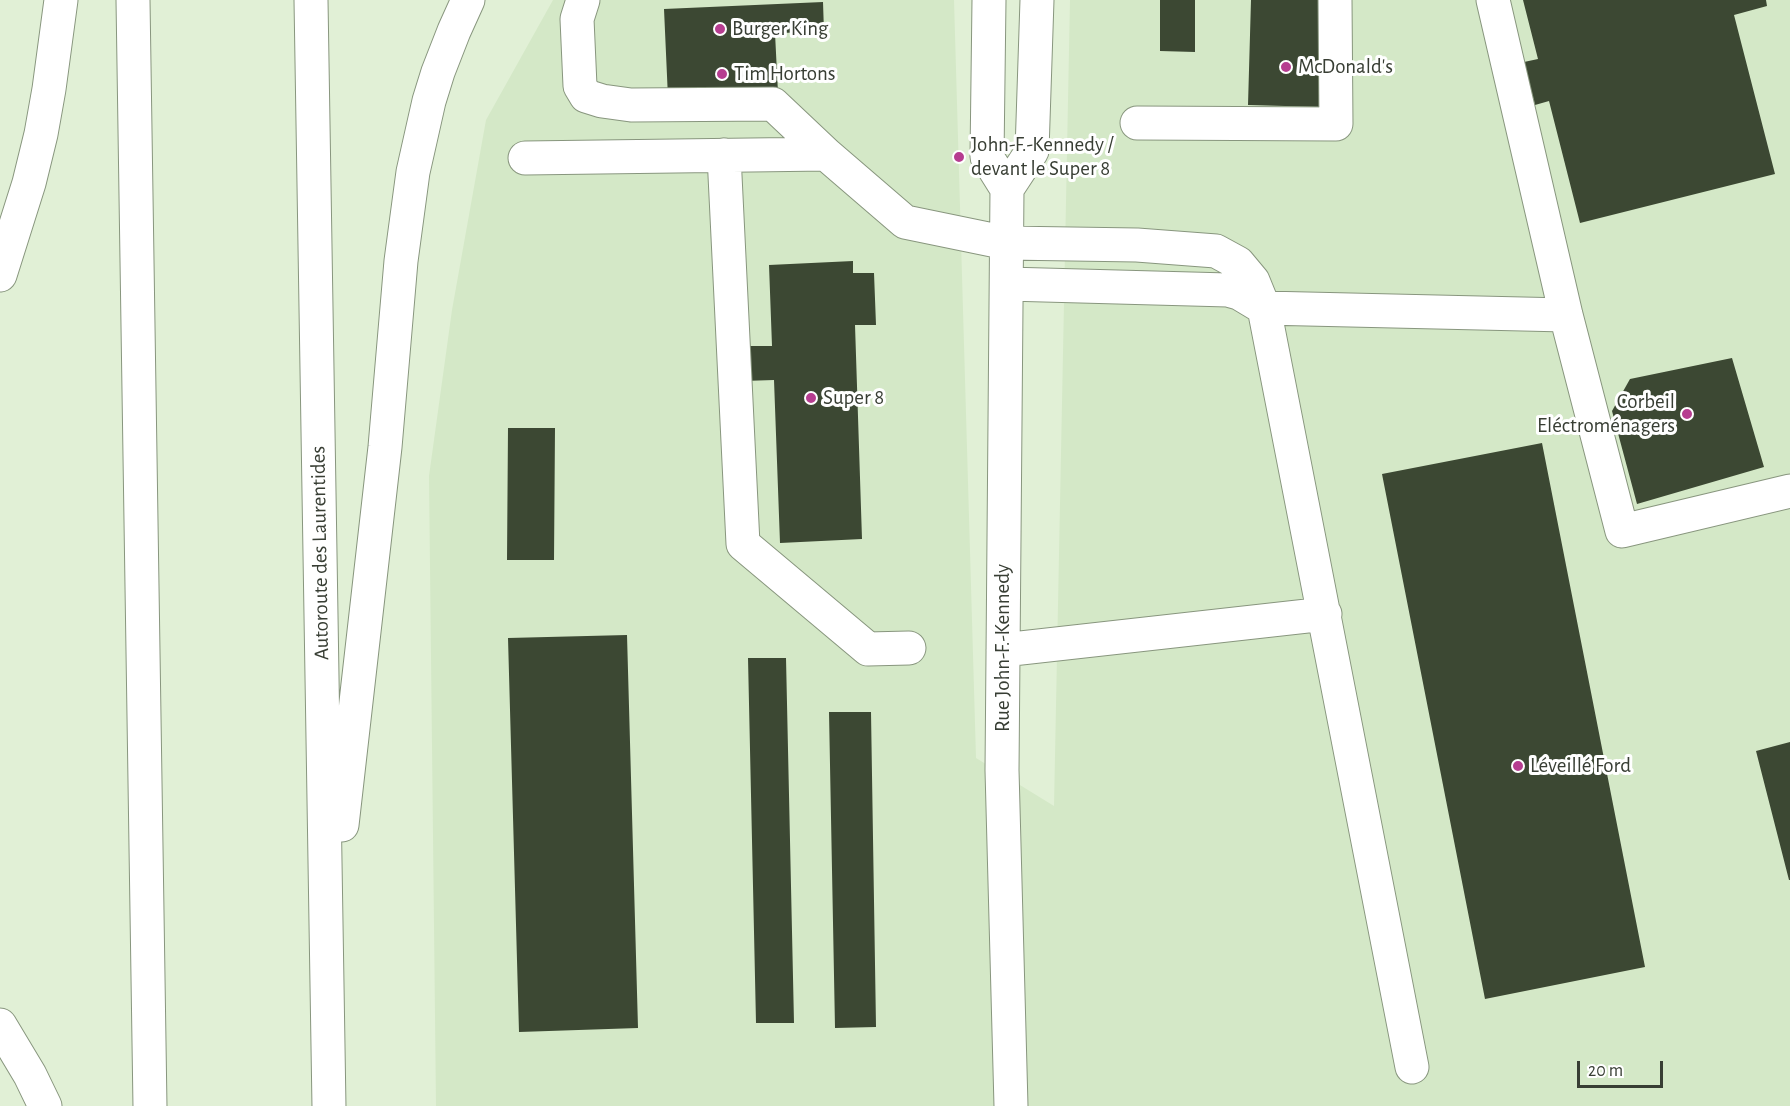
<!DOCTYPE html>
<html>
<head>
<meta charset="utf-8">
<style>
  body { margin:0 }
  #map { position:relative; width:1790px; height:1106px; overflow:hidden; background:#e1f0d6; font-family:"Alegreya Sans",sans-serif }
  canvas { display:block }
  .scale { position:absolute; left:1577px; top:1061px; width:86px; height:27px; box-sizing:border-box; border:3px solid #383e34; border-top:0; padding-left:8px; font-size:18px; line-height:21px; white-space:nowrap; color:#383e34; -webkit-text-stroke:4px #fff; paint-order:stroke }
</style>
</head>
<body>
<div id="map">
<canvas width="1790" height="1106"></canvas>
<div class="scale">20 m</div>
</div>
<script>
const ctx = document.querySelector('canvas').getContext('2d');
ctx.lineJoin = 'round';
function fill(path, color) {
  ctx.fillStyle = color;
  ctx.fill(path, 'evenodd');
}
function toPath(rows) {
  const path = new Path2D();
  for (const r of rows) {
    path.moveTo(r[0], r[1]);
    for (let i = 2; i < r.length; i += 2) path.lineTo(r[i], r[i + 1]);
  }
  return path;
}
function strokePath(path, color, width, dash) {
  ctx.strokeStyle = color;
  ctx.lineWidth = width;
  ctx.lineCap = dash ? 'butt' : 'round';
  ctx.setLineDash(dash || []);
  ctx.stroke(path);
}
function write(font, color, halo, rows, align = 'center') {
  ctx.font = font + ' "Alegreya Sans",sans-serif';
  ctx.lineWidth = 6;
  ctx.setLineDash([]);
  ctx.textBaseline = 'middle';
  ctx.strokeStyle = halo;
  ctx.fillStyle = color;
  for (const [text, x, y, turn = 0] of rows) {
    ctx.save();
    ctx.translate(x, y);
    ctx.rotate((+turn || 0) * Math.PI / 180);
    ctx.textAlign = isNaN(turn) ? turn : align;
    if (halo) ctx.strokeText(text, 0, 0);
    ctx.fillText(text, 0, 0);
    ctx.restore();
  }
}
const built = toPath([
  [553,0,954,0,976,758,1054,806,1070,0,1790,0,1790,1106,436,1106,429,476,452,310,486,120]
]);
const building = toPath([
  [1160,0,1195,0,1195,52,1160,51],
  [1251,0,1326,0,1322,107,1248,105],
  [1523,0,1766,0,1767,6,1734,15,1775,174,1580,223,1549,101,1535,105,1524,62,1538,59],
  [823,2,824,32,775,33,778,93,668,98,664,9],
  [853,261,853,273,874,273,876,325,855,325,862,539,780,543,774,380,743,381,743,346,772,346,769,265],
  [1732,358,1764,467,1637,504,1612,411,1630,379],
  [508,428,555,428,554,560,507,560],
  [1542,443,1645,967,1485,999,1382,474],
  [627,635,638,1028,519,1032,508,638],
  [748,658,786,658,794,1023,756,1023],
  [829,712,871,712,876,1027,835,1028],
  [1790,742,1790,880,1789,880,1756,751]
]);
const minor = toPath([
  [583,0,577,19,580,86,586,96,602,101,631,105,773,104,826,154],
  [989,0,987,157,1007,189,1002,770,1011,1106],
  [1493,0,1566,315,1622,531,1790,491],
  [1137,123,1336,124,1335,0],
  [724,155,743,544,868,649,909,648],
  [525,158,826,154,905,222,1007,243,1137,245,1216,251,1238,263,1253,281,1264,308,1412,1067],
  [1007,189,1032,151,1037,0],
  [1007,284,1228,290,1239,293,1264,308,1566,315],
  [1003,650,1325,614]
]);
const highway = toPath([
  [133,0,150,1106],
  [311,0,329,1106],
  [0,275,29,183,41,134,49,89,61,0],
  [342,825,385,447,401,261,413,172,429,101,438,72,454,31,468,0],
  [0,1025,30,1075,45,1106]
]);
const markers = [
  [720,29,6,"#b63d90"],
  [1286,67,6,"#b63d90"],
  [722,74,6,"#b63d90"],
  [959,157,6,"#b63d90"],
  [811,398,6,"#b63d90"],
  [1687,414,6,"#b63d90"],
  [1518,766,6,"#b63d90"]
];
const poiNames = [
  ["Burger King",732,29],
  ["McDonald's",1298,67],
  ["Tim Hortons",734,74],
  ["John-F.-Kennedy /",971,145],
  ["devant le Super 8",971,169],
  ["Super 8",823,398],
  ["Corbeil",1675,402,"right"],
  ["Eléctroménagers",1675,426,"right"],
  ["Léveillé Ford",1530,766]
];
const streetNames = [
  ["Autoroute des Laurentides",320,553,-91],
  ["Rue John-F.-Kennedy",1003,648,-90]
];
fill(built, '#d4e8c7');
fill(building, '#3c4833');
strokePath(minor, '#88967e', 35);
strokePath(highway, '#88967e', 35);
strokePath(minor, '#fff', 33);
strokePath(highway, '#fff', 33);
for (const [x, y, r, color] of markers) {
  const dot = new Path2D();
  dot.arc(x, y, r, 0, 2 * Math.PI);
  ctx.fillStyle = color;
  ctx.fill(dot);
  strokePath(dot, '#fff', 2);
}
write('21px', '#383e34', '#fff', poiNames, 'left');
write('21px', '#383e34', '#fff', streetNames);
</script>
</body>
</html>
